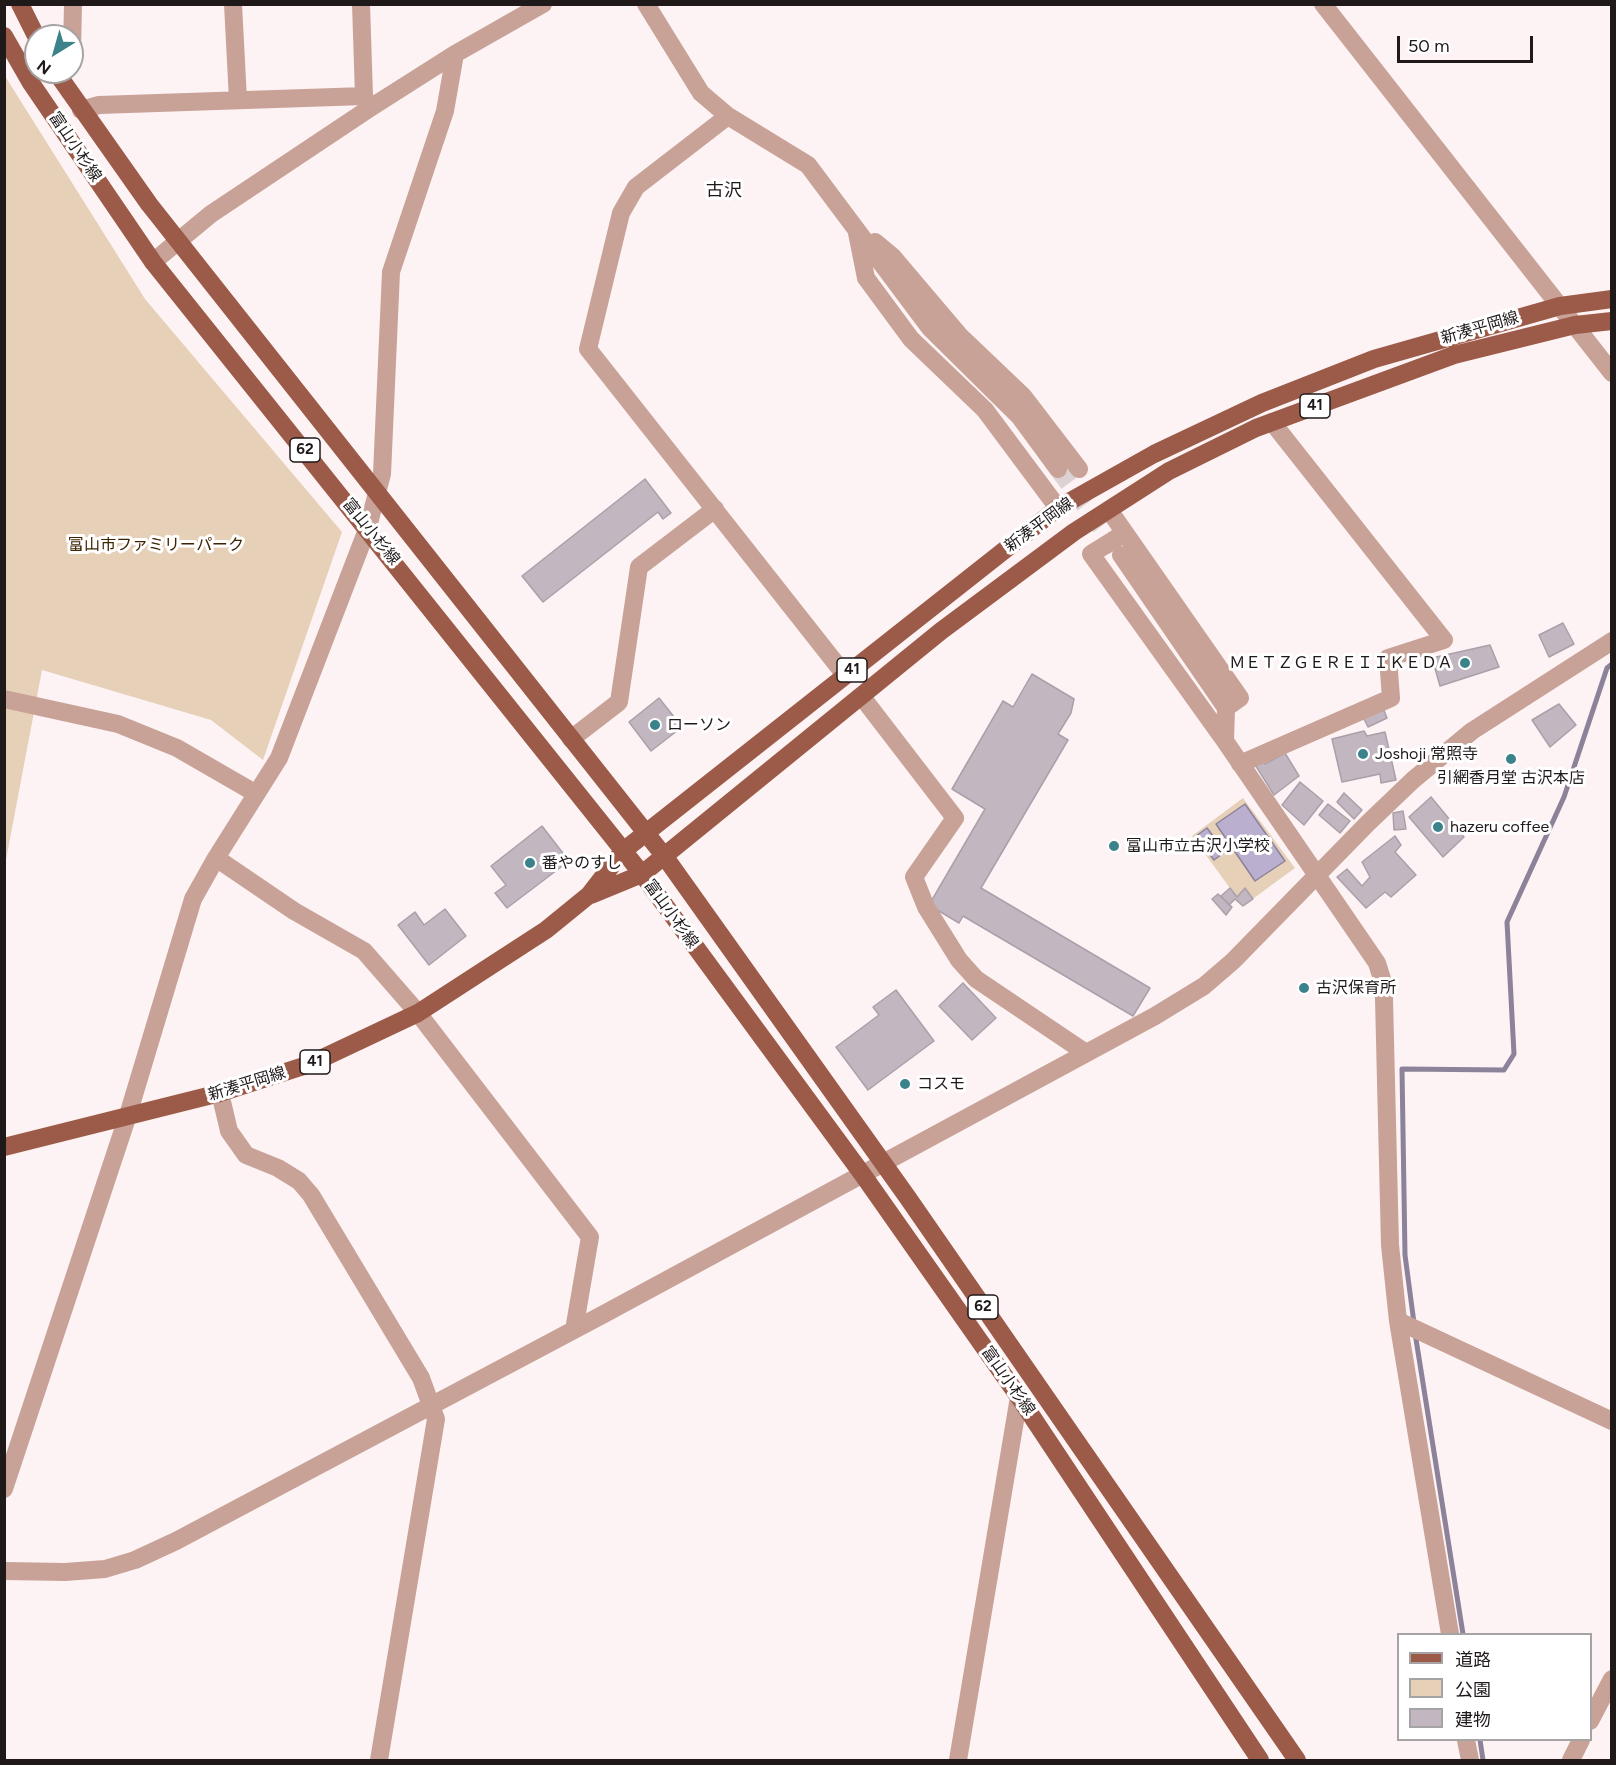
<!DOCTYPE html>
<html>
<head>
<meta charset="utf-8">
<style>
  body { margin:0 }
  #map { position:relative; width:1616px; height:1765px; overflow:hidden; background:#fdf3f5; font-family:Figtree,"Noto Sans JP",sans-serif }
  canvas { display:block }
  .frame { position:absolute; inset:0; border:6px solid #1f191a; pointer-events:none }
  .legend { position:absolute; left:1397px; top:1633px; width:195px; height:108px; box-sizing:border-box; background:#fff; border:2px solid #a5a3a3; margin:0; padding:8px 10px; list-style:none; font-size:18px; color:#1f191a }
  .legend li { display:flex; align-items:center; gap:12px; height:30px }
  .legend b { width:30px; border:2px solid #a5a3a3 }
  .north { position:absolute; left:24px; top:24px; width:60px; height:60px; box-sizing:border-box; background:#fff; border:2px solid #a5a3a3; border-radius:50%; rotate:217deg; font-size:16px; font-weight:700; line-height:24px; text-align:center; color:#1f191a }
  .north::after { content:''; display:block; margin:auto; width:21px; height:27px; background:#3b828a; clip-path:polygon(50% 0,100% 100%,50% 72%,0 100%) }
  .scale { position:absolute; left:1397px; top:36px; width:136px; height:27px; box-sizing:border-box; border:3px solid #1f191a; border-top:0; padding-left:8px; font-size:18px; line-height:21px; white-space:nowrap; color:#1f191a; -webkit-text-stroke:4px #fff; paint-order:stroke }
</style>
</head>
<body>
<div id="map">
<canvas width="1616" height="1765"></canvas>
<div class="frame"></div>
<ul class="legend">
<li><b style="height:8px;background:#9c5b48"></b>道路</li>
<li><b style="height:16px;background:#e6d0b8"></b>公園</li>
<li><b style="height:16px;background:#c2b6c0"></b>建物</li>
</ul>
<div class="north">N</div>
<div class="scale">50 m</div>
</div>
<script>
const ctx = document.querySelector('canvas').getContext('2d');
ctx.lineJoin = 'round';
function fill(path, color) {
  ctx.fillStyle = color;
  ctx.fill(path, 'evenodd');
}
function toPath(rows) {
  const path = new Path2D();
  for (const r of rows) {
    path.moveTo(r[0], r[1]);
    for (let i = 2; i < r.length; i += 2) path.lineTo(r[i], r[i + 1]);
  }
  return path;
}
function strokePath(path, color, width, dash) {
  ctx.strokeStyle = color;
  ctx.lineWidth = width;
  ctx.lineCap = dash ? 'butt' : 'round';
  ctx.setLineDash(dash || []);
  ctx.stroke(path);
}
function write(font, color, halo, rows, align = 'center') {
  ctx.font = font + ' Figtree,"Noto Sans JP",sans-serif';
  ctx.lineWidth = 6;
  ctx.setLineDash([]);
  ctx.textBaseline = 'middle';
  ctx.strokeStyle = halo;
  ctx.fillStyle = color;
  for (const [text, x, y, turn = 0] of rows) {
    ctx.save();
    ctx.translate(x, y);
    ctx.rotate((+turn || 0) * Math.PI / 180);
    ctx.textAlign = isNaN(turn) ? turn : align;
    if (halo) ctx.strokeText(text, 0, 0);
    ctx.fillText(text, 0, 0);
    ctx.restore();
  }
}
const green = toPath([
  [5,76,145,299,342,532,263,760,211,720,42,670,5,865],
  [1243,798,1295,868,1243,906,1192,836]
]);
const water = toPath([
  [1245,804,1285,861,1255,881,1216,824,1245,804],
  [1207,828,1225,852,1214,860,1196,836,1207,828]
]);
const stream = toPath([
  [1414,1323,1405,1255,1402,1069,1504,1070,1514,1054,1507,922,1564,797,1607,668,1612,664],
  [1415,1333,1463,1634],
  [1480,1740,1483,1760]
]);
const building = toPath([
  [645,479,671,513,663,519,658,512,543,602,522,576,645,479],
  [1563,623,1574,644,1549,657,1539,635,1563,623],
  [1490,645,1499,667,1440,686,1432,658,1490,645],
  [1032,674,1074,699,1071,713,1058,734,1068,740,981,888,1150,988,1133,1016,963,916,959,923,929,905,985,809,952,789,1003,701,1013,707,1032,674],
  [659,698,682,727,651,751,629,722,659,698],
  [1559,704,1576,725,1550,747,1532,720,1559,704],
  [1383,708,1387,718,1368,727,1363,717,1383,708],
  [1364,731,1367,736,1385,732,1396,780,1381,783,1380,774,1342,782,1332,739,1364,731],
  [1285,753,1299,776,1274,795,1254,763,1262,760,1265,764,1285,753],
  [1300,782,1323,801,1304,825,1282,805,1300,782],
  [1344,793,1362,810,1354,819,1337,802,1344,793],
  [1431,797,1464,837,1443,857,1409,817,1431,797],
  [1328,804,1350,821,1340,833,1319,815,1328,804],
  [1403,811,1406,829,1394,830,1393,813,1403,811],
  [542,826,569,861,507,908,495,893,506,885,491,866,542,826],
  [1395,836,1401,845,1395,852,1416,875,1391,897,1385,892,1366,908,1337,877,1347,869,1362,886,1370,877,1362,862,1395,836],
  [1230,888,1237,897,1245,888,1253,899,1243,906,1235,899,1229,905,1221,896,1230,888],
  [1218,894,1232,907,1226,915,1212,899,1218,894],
  [445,909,466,936,429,965,398,925,415,912,424,925,445,909],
  [963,983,996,1018,972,1040,939,1006,963,983],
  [896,990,934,1041,868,1090,836,1047,879,1015,873,1007,896,990]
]);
const minorTunnel = toPath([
  [1058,469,1120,553]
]);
const minor = toPath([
  [233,4,238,100],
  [361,4,364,96,369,106],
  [646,4,701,93,728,116,808,165,930,328,1019,416,1058,469],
  [1323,4,1612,373],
  [72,50,73,4],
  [81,110,99,105,364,96],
  [728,116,636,187,621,213,588,349,845,675],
  [857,233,866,278,911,339,985,410,1058,508],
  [875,242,893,257,960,336,1023,396,1079,469],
  [153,262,211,214,370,108,455,54,543,4],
  [1109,510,1240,698,1226,708],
  [1125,533,1091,554,1225,741,1377,963,1382,979,1384,999,1390,1245,1398,1321,1450,1634],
  [1121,555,1226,708,1225,741],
  [862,697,955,818,914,877,926,907,959,960,976,979,1086,1053],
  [4,699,118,724,177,748,255,793],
  [571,739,619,702,639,567,715,509],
  [1240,764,1391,698,1388,658,1444,640,1272,422],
  [216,858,294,911,364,951,418,1013,590,1237,574,1330],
  [220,1093,229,1131,246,1155,278,1168,299,1181,311,1195,421,1378,436,1419,379,1760],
  [1398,1321,1612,1421],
  [4,1489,128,1115,193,899,216,858,279,758,368,527,382,474,391,272,445,111,455,54],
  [4,1571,65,1572,105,1569,135,1560,176,1541,604,1314,1155,1016,1204,986,1233,961,1368,823,1413,780,1472,731,1612,641],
  [1590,1721,1612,1679],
  [1466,1740,1470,1760],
  [958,1760,1019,1397],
  [1571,1760,1581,1740]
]);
const major = toPath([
  [20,4,36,36],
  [4,36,31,83,153,262,642,874,863,1175,1019,1397,1260,1760],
  [56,72,149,204,665,857,908,1198,1297,1760],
  [591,895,642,874,941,631,1074,532,1169,471,1256,428,1454,355,1575,325,1612,321],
  [4,1147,220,1093,310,1064,418,1013,546,930,589,895,623,851,1058,508,1154,454,1262,403,1374,359,1560,306,1612,299]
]);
const markers = [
  [1465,663,6,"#3b828a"],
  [655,725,6,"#3b828a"],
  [1363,754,6,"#3b828a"],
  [1511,759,6,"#3b828a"],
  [1438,827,6,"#3b828a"],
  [1114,846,6,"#3b828a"],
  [530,863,6,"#3b828a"],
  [1304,988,6,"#3b828a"],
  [905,1084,6,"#3b828a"]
];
const shields = [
  [1315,406,30],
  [305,450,30],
  [852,670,30],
  [315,1062,30],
  [983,1307,30]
];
const shieldNames = [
  ["41",1315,406],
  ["62",305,450],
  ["41",852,670],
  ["41",315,1062],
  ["62",983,1307]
];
const streetNames = [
  ["富山小杉線",75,147,56],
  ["新湊平岡線",1480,328,-16],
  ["新湊平岡線",1039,525,-36],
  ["富山小杉線",371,532,51],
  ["富山小杉線",671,914,54],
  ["新湊平岡線",247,1084,-17],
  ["富山小杉線",1008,1381,55]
];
const parkNames = [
  ["富山市ファミリーパーク",156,545]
];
const poiNames = [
  ["ＭＥＴＺＧＥＲＥＩＩＫＥＤＡ",1453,663,"right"],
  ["ローソン",667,725],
  ["Joshoji 常照寺",1375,754],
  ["引網香月堂 古沢本店",1511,778,"center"],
  ["hazeru coffee",1450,827],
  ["富山市立古沢小学校",1126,846],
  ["番やのすし",542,863],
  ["古沢保育所",1316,988],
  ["コスモ",917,1084]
];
const neighbourhoodNames = [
  ["古沢",724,191]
];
fill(green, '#e6d0b8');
fill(water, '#baafcf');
strokePath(water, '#8c8299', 1.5);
strokePath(stream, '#8c8299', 5);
fill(building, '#c2b6c0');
strokePath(building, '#ab9fa9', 1.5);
strokePath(minorTunnel, '#dcd2d4', 18, [18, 9]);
strokePath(minor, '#c8a297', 18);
strokePath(major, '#9c5b48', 18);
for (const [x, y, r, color] of markers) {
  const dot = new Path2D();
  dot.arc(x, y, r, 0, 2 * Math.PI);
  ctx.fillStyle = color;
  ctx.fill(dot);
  strokePath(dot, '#fff', 2);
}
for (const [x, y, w] of shields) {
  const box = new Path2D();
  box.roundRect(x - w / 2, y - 12, w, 24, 4.5);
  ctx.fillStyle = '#fff';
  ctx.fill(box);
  strokePath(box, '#1f191a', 1.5);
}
write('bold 15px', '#1f191a', null, shieldNames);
write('16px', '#1f191a', '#fff', streetNames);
write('16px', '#3e2300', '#fff', parkNames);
write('16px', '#1f191a', '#fff', poiNames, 'left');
write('18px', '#1f191a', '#fff', neighbourhoodNames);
</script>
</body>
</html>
